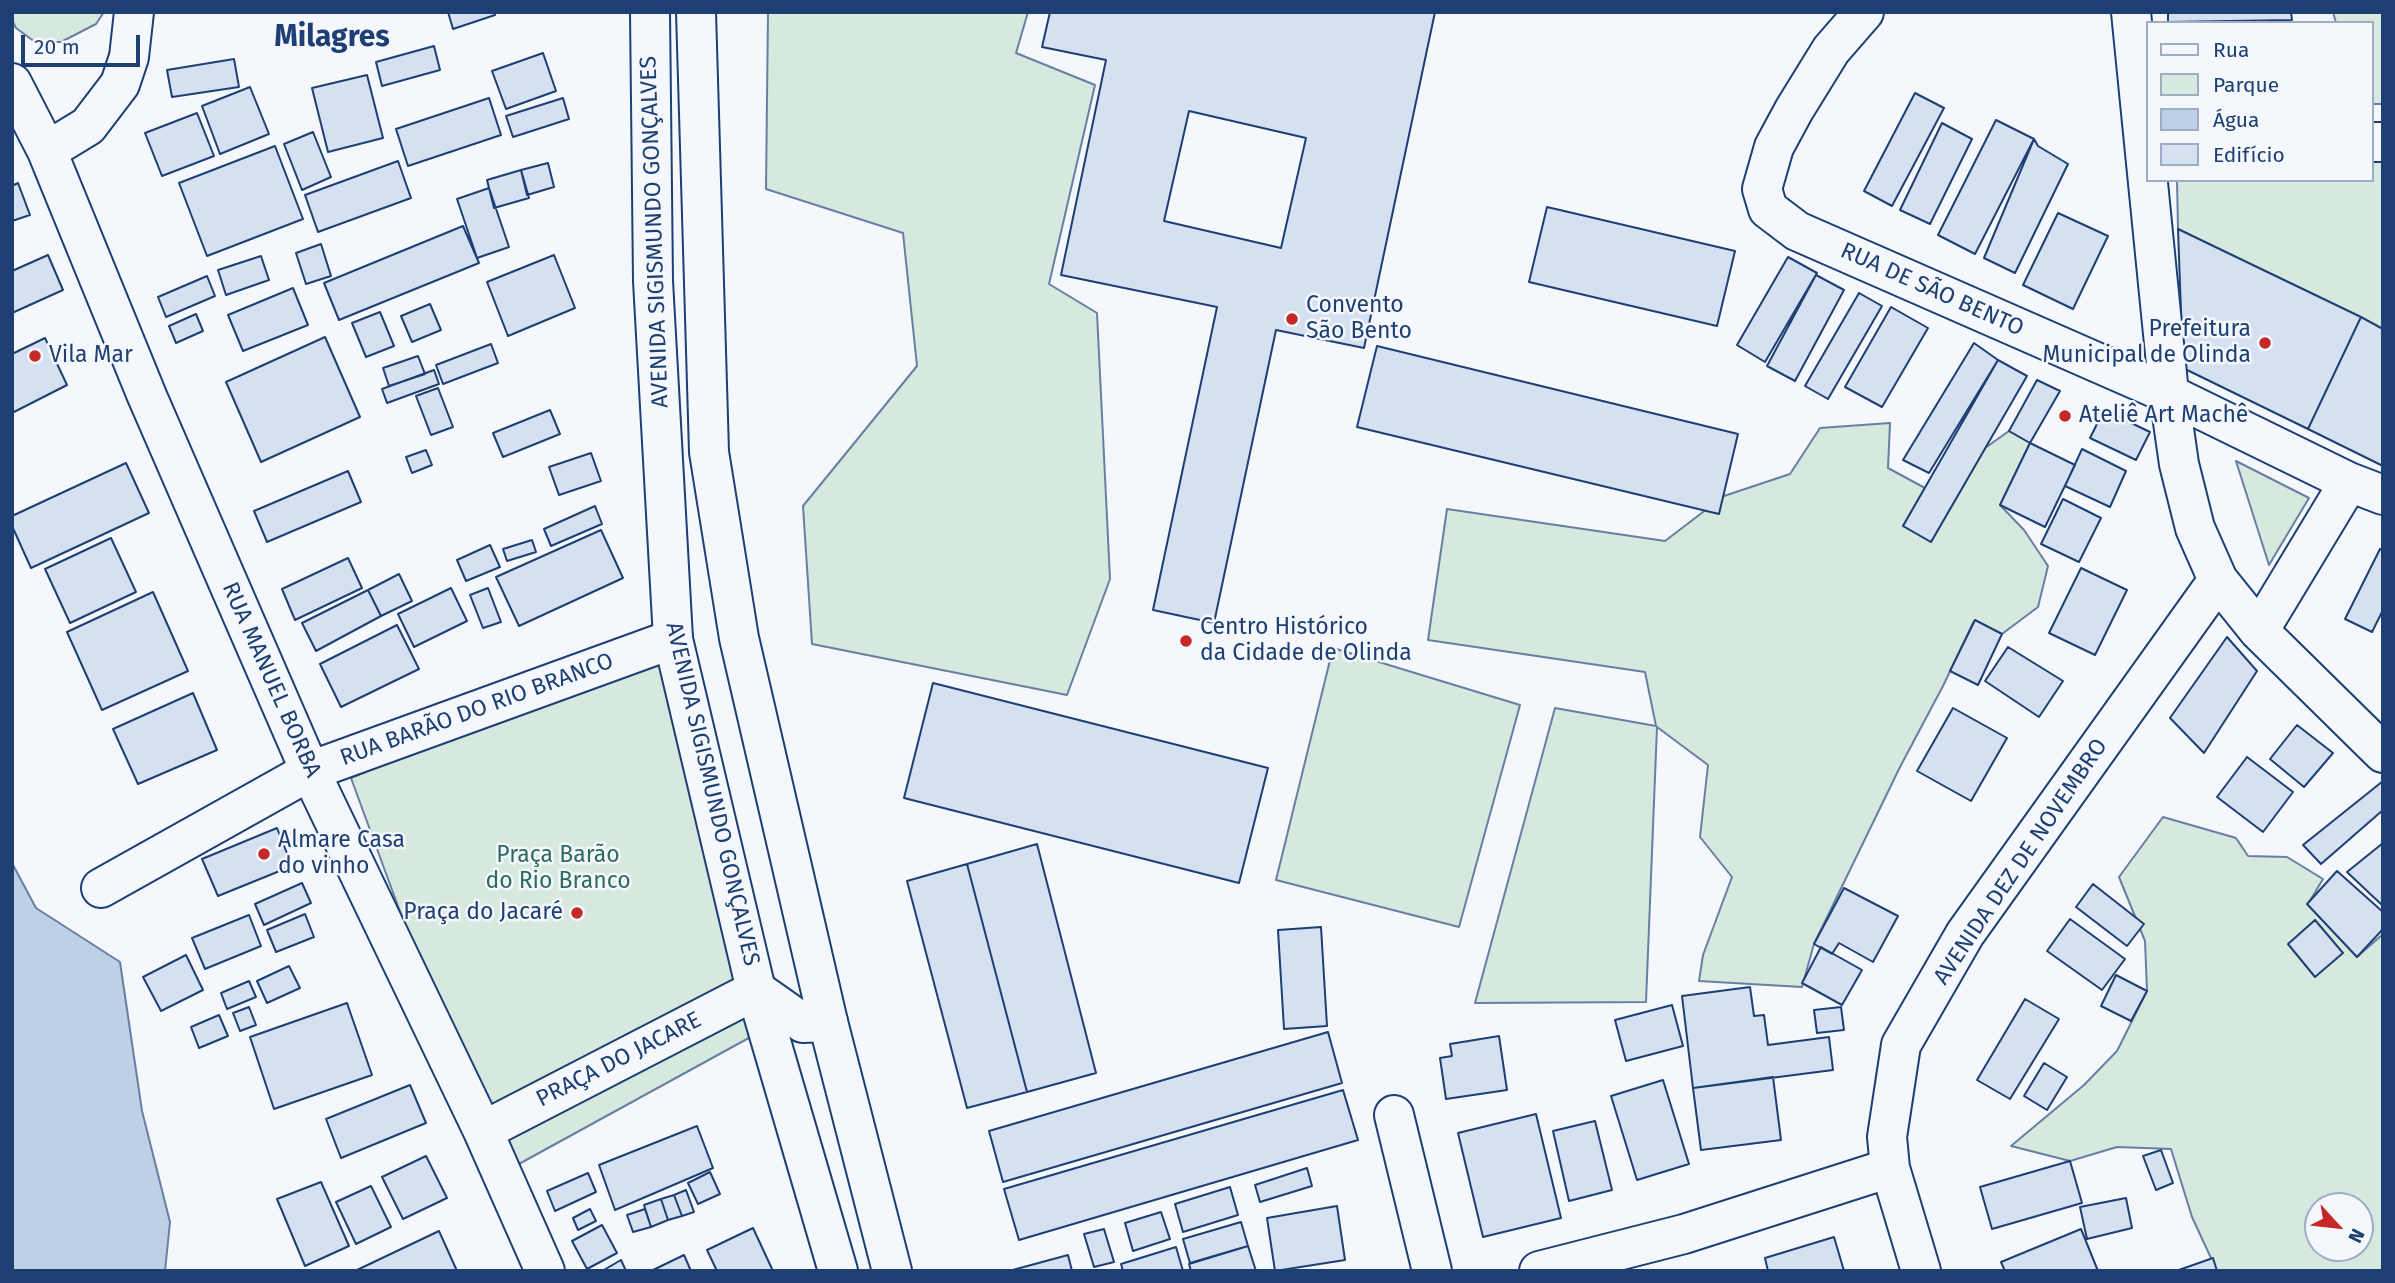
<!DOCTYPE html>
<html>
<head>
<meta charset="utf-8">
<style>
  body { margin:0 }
  #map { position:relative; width:2395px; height:1283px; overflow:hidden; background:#f4f7fb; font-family:"Fira Sans",sans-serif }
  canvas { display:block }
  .frame { position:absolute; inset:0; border:14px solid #1d3f73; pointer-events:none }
  .legend { position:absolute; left:2146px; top:21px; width:228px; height:161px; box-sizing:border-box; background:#f4f7fb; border:2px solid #9eadc5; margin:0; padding:9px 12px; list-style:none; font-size:21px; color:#1d3f73 }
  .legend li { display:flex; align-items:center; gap:14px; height:35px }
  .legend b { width:35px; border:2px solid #9eadc5 }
  .north { position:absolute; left:2304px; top:1192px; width:70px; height:70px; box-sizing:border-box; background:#f4f7fb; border:2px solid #9eadc5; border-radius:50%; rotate:117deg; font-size:19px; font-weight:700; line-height:28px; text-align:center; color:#1d3f73 }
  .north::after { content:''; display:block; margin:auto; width:24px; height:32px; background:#c62828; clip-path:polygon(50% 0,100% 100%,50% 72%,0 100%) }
  .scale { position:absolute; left:21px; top:35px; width:119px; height:32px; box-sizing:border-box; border:4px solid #1d3f73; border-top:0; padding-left:9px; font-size:21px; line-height:24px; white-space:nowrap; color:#1d3f73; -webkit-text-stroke:5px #f4f7fb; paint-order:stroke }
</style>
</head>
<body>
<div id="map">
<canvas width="2395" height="1283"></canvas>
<div class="frame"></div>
<ul class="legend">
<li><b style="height:9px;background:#f4f7fb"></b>Rua</li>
<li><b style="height:19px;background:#d7e8df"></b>Parque</li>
<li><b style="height:19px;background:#bed0e5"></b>Água</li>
<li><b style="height:19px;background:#d5e0f0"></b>Edifício</li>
</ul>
<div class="north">N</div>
<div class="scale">20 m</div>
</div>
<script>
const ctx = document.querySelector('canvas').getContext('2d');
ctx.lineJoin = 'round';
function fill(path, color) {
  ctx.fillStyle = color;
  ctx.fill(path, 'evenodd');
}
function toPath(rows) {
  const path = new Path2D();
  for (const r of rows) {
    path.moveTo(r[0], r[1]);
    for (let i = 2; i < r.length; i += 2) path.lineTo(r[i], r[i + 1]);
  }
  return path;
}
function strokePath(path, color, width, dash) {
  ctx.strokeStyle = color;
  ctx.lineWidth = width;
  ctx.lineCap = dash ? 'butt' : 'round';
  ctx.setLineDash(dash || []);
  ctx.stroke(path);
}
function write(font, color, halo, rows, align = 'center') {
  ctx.font = font + ' "Fira Sans",sans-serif';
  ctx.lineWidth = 5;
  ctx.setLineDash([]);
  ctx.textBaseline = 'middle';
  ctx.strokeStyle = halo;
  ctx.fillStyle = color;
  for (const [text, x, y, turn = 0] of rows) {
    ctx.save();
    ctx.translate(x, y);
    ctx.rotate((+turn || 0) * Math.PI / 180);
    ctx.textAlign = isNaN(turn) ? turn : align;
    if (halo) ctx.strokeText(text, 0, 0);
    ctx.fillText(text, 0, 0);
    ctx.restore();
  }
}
const green = toPath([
  [12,12,104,12,96,24,61,42,35,42,16,28,12,20,12,12],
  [768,12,1028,12,1016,53,1095,85,1049,284,1097,313,1110,579,1067,695,812,644,803,506,917,366,903,233,766,189,768,12],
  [2333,12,2383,12,2383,104,2372,104,2372,23,2336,23,2333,12],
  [2372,153,2383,153,2383,332,2178,229,2177,180,2372,180,2372,153],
  [1890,423,1888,468,1925,488,1903,526,1931,542,1985,448,2009,431,2030,443,2000,505,2024,530,2048,566,2038,607,2002,634,1974,621,1943,686,1900,767,1814,944,1802,987,1699,981,1703,955,1732,877,1700,837,1708,765,1657,727,1646,1002,1475,1003,1555,708,1656,726,1645,672,1428,640,1447,509,1665,541,1724,496,1790,474,1820,428,1890,423],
  [2236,461,2309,498,2269,565,2236,461],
  [670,643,767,1028,497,1176,351,778,670,643],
  [1333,648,1520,705,1459,927,1276,880,1333,648],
  [2163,817,2236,838,2248,856,2287,857,2323,879,2308,904,2357,957,2383,934,2383,1271,2217,1271,2192,1217,2171,1149,2117,1147,2070,1161,2011,1146,2084,1085,2117,1051,2147,991,2145,941,2119,877,2163,817],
  [2318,1206,2360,1206,2360,1248,2318,1248,2318,1206]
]);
const water = toPath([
  [12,863,36,908,120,962,142,1111,170,1222,165,1271,12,1271,12,863]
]);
const building = toPath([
  [448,12,495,12,495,15,453,29,448,12],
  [1050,12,1435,12,1364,348,1276,330,1214,623,1153,610,1217,307,1061,275,1106,60,1042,47,1050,12],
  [1189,111,1306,138,1281,248,1164,221,1189,111],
  [2168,12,2291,12,2292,20,2168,22,2168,12],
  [434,46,440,70,382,86,376,62,434,46],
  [543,53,556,91,506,109,492,71,543,53],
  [234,59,239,87,172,97,167,70,234,59],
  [367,75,383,138,328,152,312,88,367,75],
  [250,87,269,134,220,154,202,106,250,87],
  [1915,93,1944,108,1892,206,1864,191,1915,93],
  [489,98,501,135,408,166,396,129,489,98],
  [563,98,569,119,513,137,506,116,563,98],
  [197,113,214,156,162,176,145,133,197,113],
  [1996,120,2034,139,1975,254,1938,235,1996,120],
  [1942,123,1972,139,1930,224,1900,210,1942,123],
  [313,132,331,177,302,190,284,144,313,132],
  [2034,139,2038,146,2068,164,2015,273,1984,258,2034,139],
  [275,146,303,219,207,256,179,183,275,146],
  [398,161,411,198,318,232,305,195,398,161],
  [548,163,554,187,527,195,521,170,548,163],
  [521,170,529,198,494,208,487,180,521,170],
  [18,183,30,215,12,221,12,186,18,183],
  [489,188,509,247,477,258,457,199,489,188],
  [1547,207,1735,251,1717,326,1529,282,1547,207],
  [2058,213,2108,236,2073,309,2023,285,2058,213],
  [463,226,479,263,339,320,324,283,463,226],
  [2178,229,2361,317,2308,429,2183,368,2178,229],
  [321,244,331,276,306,284,296,253,321,244],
  [48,255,63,290,12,313,12,271,48,255],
  [554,255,575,308,508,336,487,282,554,255],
  [261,256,269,280,226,295,218,270,261,256],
  [1788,257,1817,273,1765,362,1737,345,1788,257],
  [1817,273,1816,275,1844,290,1795,381,1767,366,1817,273],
  [207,276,215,296,166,317,158,297,207,276],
  [293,288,308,325,243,351,228,315,293,288],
  [1859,293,1882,306,1828,399,1805,386,1859,293],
  [430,304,441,330,412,342,401,316,430,304],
  [1891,307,1928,328,1882,407,1845,387,1891,307],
  [380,312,394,346,366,357,352,323,380,312],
  [196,314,203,331,176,343,169,326,196,314],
  [2361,317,2383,329,2383,466,2308,429,2361,317],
  [325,337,360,417,261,462,226,382,325,337],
  [45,338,67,385,12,413,12,354,45,338],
  [1974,343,1998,360,1929,473,1903,460,1974,343],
  [491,344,498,363,443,384,436,365,491,344],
  [1377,346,1738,434,1719,514,1357,427,1377,346],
  [418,356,425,374,389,386,383,368,418,356],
  [1998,360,2027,376,1931,542,1903,526,1998,360],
  [434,370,439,384,387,403,382,389,434,370],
  [2037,380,2060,391,2030,443,2009,431,2037,380],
  [438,388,453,427,431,435,416,396,438,388],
  [550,410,560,434,503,457,493,433,550,410],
  [2104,410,2150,432,2136,460,2090,438,2104,410],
  [2030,443,2075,465,2045,527,2000,505,2030,443],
  [2082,449,2126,471,2110,507,2065,486,2082,449],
  [426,450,432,465,412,473,406,457,426,450],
  [591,453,601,481,559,495,549,467,591,453],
  [126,463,149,513,31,568,12,526,12,516,126,463],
  [348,471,361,502,267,542,254,511,348,471],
  [2063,499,2101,518,2079,562,2041,544,2063,499],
  [595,506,602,524,551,546,544,529,595,506],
  [601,530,623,578,519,626,496,577,601,530],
  [111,538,136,592,70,623,45,569,111,538],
  [532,540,536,552,507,561,503,549,532,540],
  [490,545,500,567,466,581,457,560,490,545],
  [2380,549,2383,550,2383,610,2372,632,2345,619,2380,549],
  [348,558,362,588,295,620,282,589,348,558],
  [2081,568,2127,590,2095,655,2049,633,2081,568],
  [399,574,412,601,381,616,368,590,399,574],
  [451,588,467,621,414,647,398,614,451,588],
  [488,588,501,622,483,628,470,595,488,588],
  [368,590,381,616,316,651,302,623,368,590],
  [153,592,188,671,102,710,67,632,153,592],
  [1975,620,2002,634,1978,685,1950,671,1975,620],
  [397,625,419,669,341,707,320,664,397,625],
  [2227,637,2257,671,2204,753,2170,718,2227,637],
  [2008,647,2063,681,2039,717,1985,681,2008,647],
  [933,683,1268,768,1239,883,904,798,933,683],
  [193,693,217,750,138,784,113,729,193,693],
  [1953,708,2007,738,1971,801,1917,771,1953,708],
  [2297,725,2333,753,2304,787,2270,759,2297,725],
  [2247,757,2293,792,2263,832,2217,797,2247,757],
  [2383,781,2383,810,2321,864,2303,845,2383,781],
  [277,828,292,866,218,896,202,859,277,828],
  [2383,843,2383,906,2347,872,2383,843],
  [1037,844,1096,1073,1027,1092,967,864,1037,844],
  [967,864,1027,1092,967,1108,907,881,967,864],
  [2337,871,2383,912,2383,929,2357,957,2307,904,2337,871],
  [302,883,311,903,264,925,255,904,302,883],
  [2093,884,2144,924,2127,946,2076,907,2093,884],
  [1844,888,1898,916,1873,962,1839,943,1832,954,1814,944,1844,888],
  [305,914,314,937,276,952,267,930,305,914],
  [249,915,261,946,205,969,192,938,249,915],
  [2070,919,2125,959,2102,990,2047,951,2070,919],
  [2315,920,2343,953,2315,977,2288,944,2315,920],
  [1321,927,1327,1026,1284,1029,1278,930,1321,927],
  [1821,947,1862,970,1842,1005,1802,983,1821,947],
  [186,955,203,990,161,1011,143,977,186,955],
  [289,966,300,988,267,1003,257,981,289,966],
  [2116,975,2147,991,2131,1021,2101,1006,2116,975],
  [249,981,256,997,227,1009,221,993,249,981],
  [1750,987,1754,1016,1764,1015,1768,1045,1829,1037,1833,1070,1693,1088,1682,996,1750,987],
  [2025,999,2059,1019,2010,1099,1977,1080,2025,999],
  [347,1003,372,1075,274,1109,250,1037,347,1003],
  [1672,1005,1683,1046,1626,1061,1615,1020,1672,1005],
  [249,1007,256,1025,240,1031,233,1013,249,1007],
  [1841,1007,1844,1030,1817,1033,1814,1010,1841,1007],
  [219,1015,228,1036,199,1048,191,1027,219,1015],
  [1328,1032,1342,1083,1003,1182,989,1131,1328,1032],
  [1499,1036,1507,1090,1446,1099,1440,1058,1452,1056,1450,1044,1499,1036],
  [2044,1063,2067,1077,2047,1110,2024,1096,2044,1063],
  [1773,1077,1781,1140,1701,1150,1693,1088,1773,1077],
  [1663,1080,1689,1164,1637,1180,1611,1096,1663,1080],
  [410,1085,426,1123,341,1158,326,1119,410,1085],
  [1343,1090,1358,1140,1019,1240,1004,1189,1343,1090],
  [1536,1114,1561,1218,1483,1237,1458,1133,1536,1114],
  [1595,1121,1612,1190,1569,1201,1553,1131,1595,1121],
  [697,1126,713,1168,615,1210,599,1165,697,1126],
  [2161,1150,2173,1183,2156,1190,2143,1156,2161,1150],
  [426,1156,447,1198,403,1219,382,1177,426,1156],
  [2070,1161,2082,1203,1992,1229,1980,1187,2070,1161],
  [1307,1168,1312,1186,1260,1202,1255,1185,1307,1168],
  [710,1172,720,1194,698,1204,688,1183,710,1172],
  [588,1173,596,1192,555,1211,547,1191,588,1173],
  [321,1182,349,1246,305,1266,277,1199,321,1182],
  [371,1186,391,1227,356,1244,336,1202,371,1186],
  [1230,1187,1238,1215,1183,1232,1175,1204,1230,1187],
  [686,1190,694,1212,682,1216,674,1195,686,1190],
  [674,1195,682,1216,668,1220,661,1199,674,1195],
  [2126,1198,2132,1228,2087,1239,2080,1207,2126,1198],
  [661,1199,668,1220,651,1227,644,1205,661,1199],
  [1337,1206,1345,1260,1275,1271,1267,1218,1337,1206],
  [590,1209,596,1221,578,1230,573,1218,590,1209],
  [645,1209,651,1227,633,1232,627,1215,645,1209],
  [1161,1212,1170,1239,1133,1251,1125,1223,1161,1212],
  [1241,1222,1248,1246,1190,1263,1183,1239,1241,1222],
  [602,1225,617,1253,587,1269,572,1241,602,1225],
  [753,1228,773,1271,717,1271,707,1250,753,1228],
  [1104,1229,1114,1262,1094,1267,1084,1234,1104,1229],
  [2081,1229,2098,1271,2005,1271,2001,1262,2081,1229],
  [439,1231,457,1271,357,1271,357,1270,439,1231],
  [1834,1237,1844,1271,1768,1271,1765,1258,1834,1237],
  [1248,1246,1256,1271,1191,1271,1189,1264,1248,1246],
  [1176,1247,1183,1271,1123,1271,1121,1264,1176,1247],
  [684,1255,691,1271,651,1271,684,1255],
  [1068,1255,1072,1271,1009,1271,1068,1255],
  [2213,1258,2217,1271,2176,1271,2213,1258],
  [621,1260,626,1271,602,1271,621,1260]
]);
const minor = toPath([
  [1864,12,1831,50,1794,110,1774,147,1762,189,1768,209,1797,231,2169,394,2349,482,2383,495],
  [2131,12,2169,394,2179,464,2195,528,2218,580,2259,631,2383,753],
  [12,83,47,151,147,396,310,771,483,1131,545,1271],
  [2372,142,2383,142],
  [47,151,88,126,120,84,129,57,134,12],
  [2259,631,2349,482],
  [101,888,310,771,673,639],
  [1394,1115,1432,1271],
  [483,1131,756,990,803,1023,828,1022],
  [1539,1271,1684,1234,1890,1168],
  [1921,1271,1890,1168,1887,1137,1901,1045,1965,934,2218,580]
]);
const major = toPath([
  [650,12,653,281,673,639,756,990,838,1271],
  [696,12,709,452,739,638,828,1022,892,1271]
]);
const markers = [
  [1292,319,7,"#c62828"],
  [2265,343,7,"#c62828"],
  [35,356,7,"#c62828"],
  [2065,416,7,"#c62828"],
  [1186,641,7,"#c62828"],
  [264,854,7,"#c62828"],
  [577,913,7,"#c62828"]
];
const streetNames = [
  ["AVENIDA SIGISMUNDO GONÇALVES",655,232,-92],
  ["RUA DE SÃO BENTO",1932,290,24],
  ["RUA MANUEL BORBA",271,680,66],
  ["RUA BARÃO DO RIO BRANCO",477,710,-20],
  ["AVENIDA SIGISMUNDO GONÇALVES",712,794,77],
  ["AVENIDA DEZ DE NOVEMBRO",2021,862,-56],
  ["PRAÇA DO JACARE",619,1060,-27]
];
const poiNames = [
  ["Convento",1306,306],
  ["São Bento",1306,332],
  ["Prefeitura",2251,330,"right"],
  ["Municipal de Olinda",2251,356,"right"],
  ["Vila Mar",49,356],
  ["Ateliê Art Machê",2079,416],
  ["Centro Histórico",1200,628],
  ["da Cidade de Olinda",1200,654],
  ["Almare Casa",278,841],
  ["do vinho",278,867],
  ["Praça do Jacaré",563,913,"right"]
];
const parkNames = [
  ["Praça Barão",558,856],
  ["do Rio Branco",558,882]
];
const districtNames = [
  ["Milagres",332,38]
];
fill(green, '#d7e8df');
strokePath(green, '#687fa3', 2);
fill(water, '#bed0e5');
strokePath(water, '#687fa3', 2);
fill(building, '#d5e0f0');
strokePath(building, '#1d3f73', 2);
strokePath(minor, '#1d3f73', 42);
strokePath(major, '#1d3f73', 42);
strokePath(minor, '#f4f7fb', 38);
strokePath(major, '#f4f7fb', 38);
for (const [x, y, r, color] of markers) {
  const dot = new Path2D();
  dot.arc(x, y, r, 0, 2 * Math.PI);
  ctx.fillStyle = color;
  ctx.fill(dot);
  strokePath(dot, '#f4f7fb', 2.5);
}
write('23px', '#1d3f73', '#f4f7fb', streetNames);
write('23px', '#1d3f73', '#f4f7fb', poiNames, 'left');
write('23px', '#2c6c60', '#f4f7fb', parkNames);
write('bold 30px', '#1d3f73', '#f4f7fb', districtNames);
</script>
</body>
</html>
